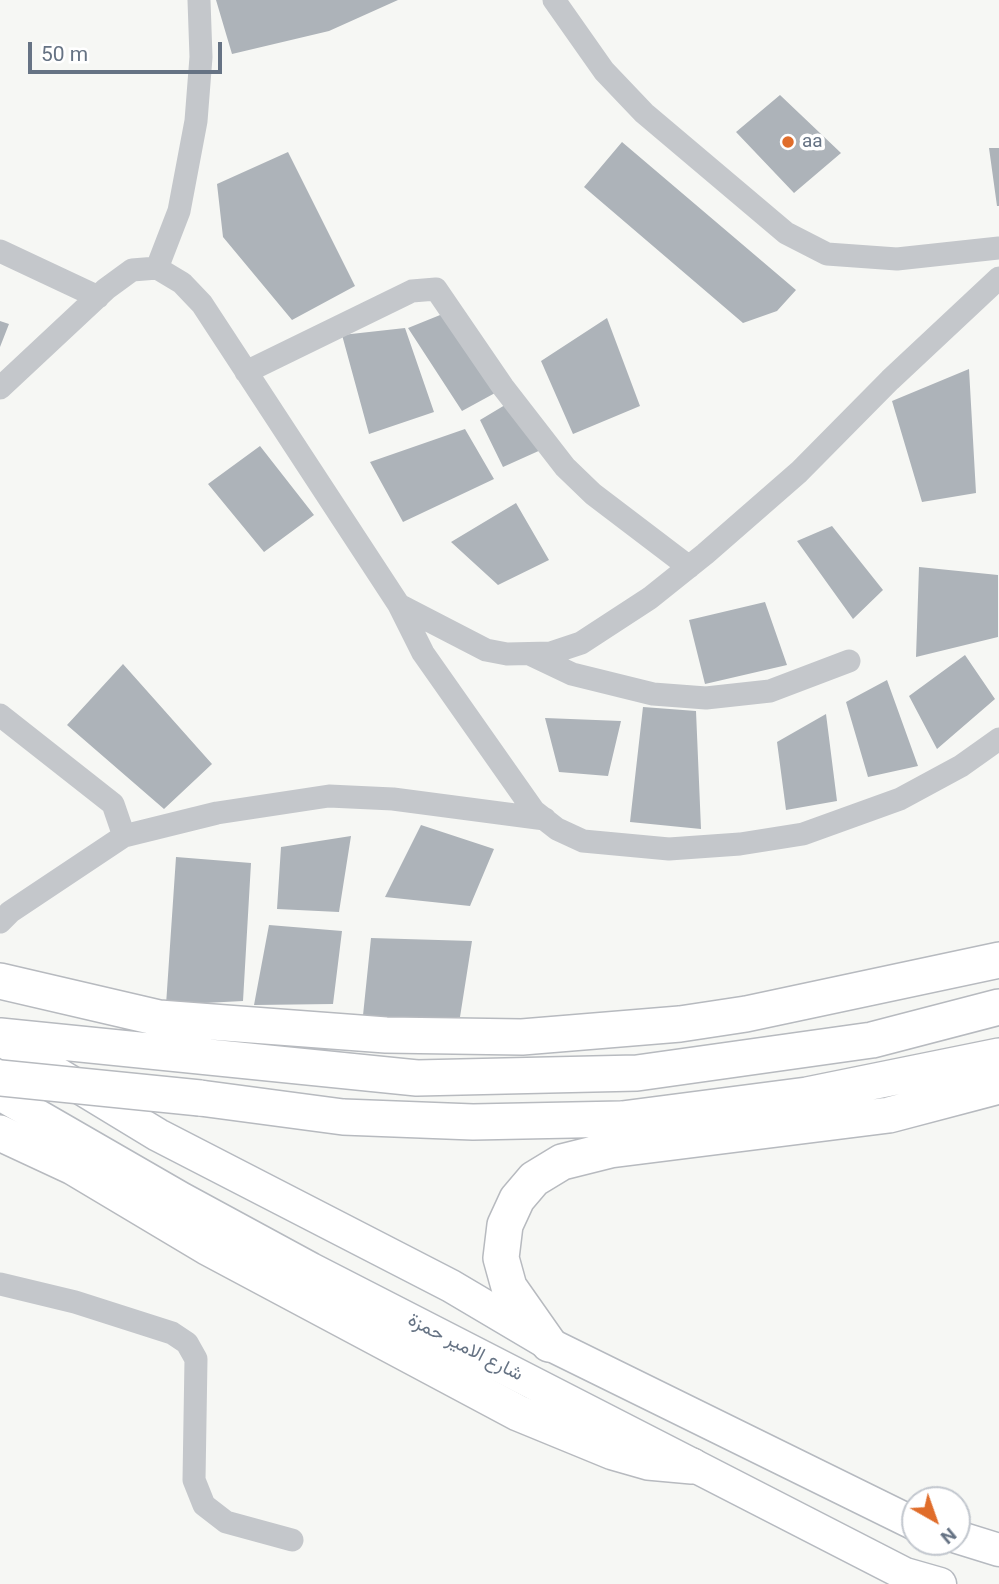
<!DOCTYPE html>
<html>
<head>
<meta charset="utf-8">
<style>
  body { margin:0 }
  #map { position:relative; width:999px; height:1584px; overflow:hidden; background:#f6f7f4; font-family:Roboto,sans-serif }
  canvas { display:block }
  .north { position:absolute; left:901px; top:1486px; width:70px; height:70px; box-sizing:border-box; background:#fff; border:2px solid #c2c7ce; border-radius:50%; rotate:140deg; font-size:19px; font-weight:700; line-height:28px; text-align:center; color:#667384 }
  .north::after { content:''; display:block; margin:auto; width:24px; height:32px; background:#e06d2b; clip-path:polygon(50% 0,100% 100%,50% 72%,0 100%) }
  .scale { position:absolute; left:28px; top:42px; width:194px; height:32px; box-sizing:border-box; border:4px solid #667384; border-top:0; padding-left:9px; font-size:21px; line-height:24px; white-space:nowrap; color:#667384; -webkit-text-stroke:5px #fff; paint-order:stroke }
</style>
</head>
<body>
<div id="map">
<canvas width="999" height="1584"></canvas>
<div class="north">N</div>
<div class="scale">50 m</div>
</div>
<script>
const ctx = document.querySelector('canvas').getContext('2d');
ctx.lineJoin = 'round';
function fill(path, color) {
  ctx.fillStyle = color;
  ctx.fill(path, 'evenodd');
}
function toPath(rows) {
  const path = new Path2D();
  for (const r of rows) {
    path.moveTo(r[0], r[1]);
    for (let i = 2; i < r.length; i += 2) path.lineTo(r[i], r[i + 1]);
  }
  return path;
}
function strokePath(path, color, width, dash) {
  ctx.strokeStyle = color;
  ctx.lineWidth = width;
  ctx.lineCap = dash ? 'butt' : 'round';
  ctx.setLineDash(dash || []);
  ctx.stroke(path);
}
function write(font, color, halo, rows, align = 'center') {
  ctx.font = font + ' Roboto,Vazirmatn,sans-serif';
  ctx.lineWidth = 7;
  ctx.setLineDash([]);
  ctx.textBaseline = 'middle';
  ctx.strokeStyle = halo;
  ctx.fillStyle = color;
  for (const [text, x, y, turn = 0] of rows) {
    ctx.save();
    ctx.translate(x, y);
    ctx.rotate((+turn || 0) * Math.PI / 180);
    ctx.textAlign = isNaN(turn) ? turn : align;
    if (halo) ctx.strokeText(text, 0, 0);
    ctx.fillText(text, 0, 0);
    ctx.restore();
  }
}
const building = toPath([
  [216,0,398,0,329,31,232,54],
  [780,95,841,153,794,193,736,132],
  [622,142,796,290,777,311,743,323,584,187],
  [989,148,999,148,999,206,997,206],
  [288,152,355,286,292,320,223,237,217,184],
  [450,311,495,393,462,411,408,328],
  [607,318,640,406,573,434,541,361],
  [0,321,9,324,0,347],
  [405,328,434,412,369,434,342,335],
  [969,369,976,493,922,502,892,401],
  [510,402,543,449,503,467,480,420],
  [465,429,494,479,403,522,370,462],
  [260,446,314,515,264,552,208,484],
  [516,503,549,560,498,585,451,542],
  [832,526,883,590,853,619,797,541],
  [919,567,998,575,998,637,916,657],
  [765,602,787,665,705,684,689,620],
  [965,655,995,699,937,749,909,696],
  [123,664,212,764,164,809,67,725],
  [887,680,918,766,868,777,846,702],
  [643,707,696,711,701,829,630,822],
  [826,714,837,801,786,810,777,742],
  [545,718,621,721,608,776,559,772],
  [421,825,494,849,470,906,385,897],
  [351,836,339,912,277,909,281,847],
  [176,857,251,863,243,1001,166,1005],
  [269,925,342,931,333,1004,254,1005],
  [371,938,472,941,460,1017,362,1025]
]);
const street = toPath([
  [554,0,604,71,644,113,786,233,827,254,897,259,999,248],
  [0,251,98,297],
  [157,268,179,211,196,121,201,57,199,0],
  [246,372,412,291,436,289,503,387,565,467,593,494,689,567],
  [0,388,106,289,132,270,157,268,182,283,202,304,399,605,486,650,507,654,551,653,581,643,650,598,705,554,799,472,890,380,999,278],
  [399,605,423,653,534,811,557,829,583,841,669,849,740,844,803,834,900,799,961,766,999,739],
  [532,655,572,674,653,694,706,698,770,691,849,661],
  [0,715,113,804,124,836],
  [0,922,10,912,124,836,217,813,329,796,393,799,545,819],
  [0,1284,75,1302,172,1333,187,1343,196,1359,194,1480,204,1505,226,1522,292,1540]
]);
const secondary = toPath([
  [0,1039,158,1135,451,1286,549,1344,915,1524],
  [0,1094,182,1199,311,1269,905,1574,940,1584],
  [957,1537,999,1550]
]);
const primary = toPath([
  [0,981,159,1018,386,1035,522,1037,680,1024,746,1014,999,960],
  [0,1036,417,1078,637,1073,872,1040,999,1007],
  [200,1098,343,1117,473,1122,622,1119,807,1095,999,1056],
  [0,1133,73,1167,207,1247,518,1413,613,1452,648,1462,692,1466],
  [549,1344,509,1287,501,1258,505,1225,517,1199,534,1179,562,1162,610,1150,889,1115,999,1086]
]);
const primaryBridge = toPath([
  [0,1078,200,1098]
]);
const markers = [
  [788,142,7,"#e06d2b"]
];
const poiNames = [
  ["aa",802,142]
];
const streetNames = [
  ["شارع الامير حمزة",465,1348,27]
];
fill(building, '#adb3b9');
strokePath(secondary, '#b6bac0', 35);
strokePath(primary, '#b7babf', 38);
strokePath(street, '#c4c7cb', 23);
strokePath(secondary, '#fff', 32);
strokePath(primary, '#fff', 35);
strokePath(primaryBridge, '#b7babf', 38, []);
strokePath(primaryBridge, '#fff', 35);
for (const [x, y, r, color] of markers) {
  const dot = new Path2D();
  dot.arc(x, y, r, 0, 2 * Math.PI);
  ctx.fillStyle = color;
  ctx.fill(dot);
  strokePath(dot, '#fff', 2.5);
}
write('19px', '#667384', '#fff', poiNames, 'left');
write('19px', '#667384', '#fff', streetNames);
</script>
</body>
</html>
